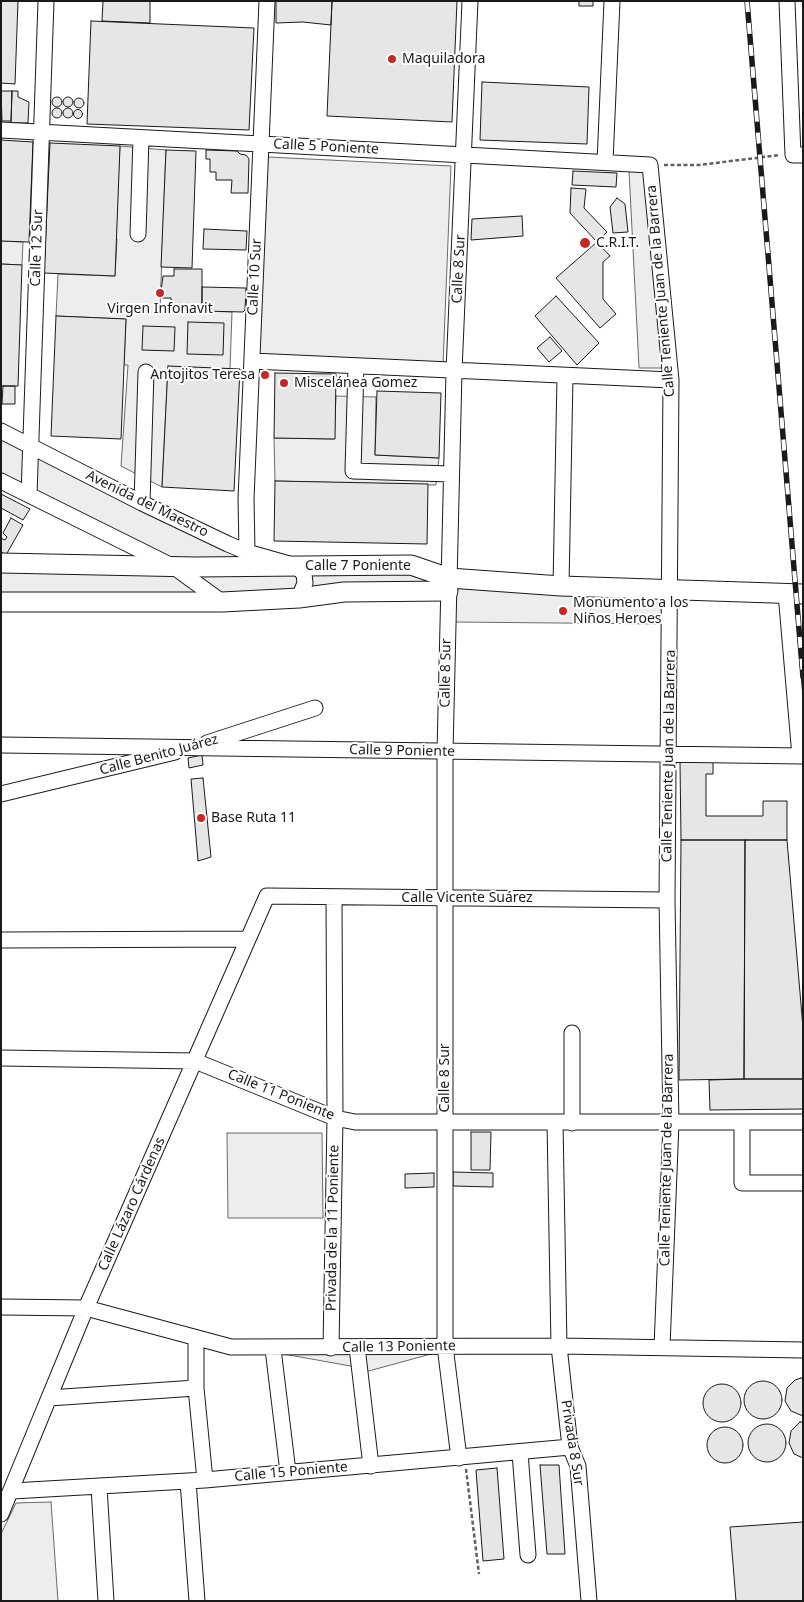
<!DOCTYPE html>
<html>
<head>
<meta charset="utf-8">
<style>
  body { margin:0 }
  #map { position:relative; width:804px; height:1602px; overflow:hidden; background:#fff; font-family:"Noto Sans",sans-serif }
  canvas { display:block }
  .frame { position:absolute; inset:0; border:2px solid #1a1a1a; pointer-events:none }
</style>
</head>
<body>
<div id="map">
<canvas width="804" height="1602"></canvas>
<div class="frame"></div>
</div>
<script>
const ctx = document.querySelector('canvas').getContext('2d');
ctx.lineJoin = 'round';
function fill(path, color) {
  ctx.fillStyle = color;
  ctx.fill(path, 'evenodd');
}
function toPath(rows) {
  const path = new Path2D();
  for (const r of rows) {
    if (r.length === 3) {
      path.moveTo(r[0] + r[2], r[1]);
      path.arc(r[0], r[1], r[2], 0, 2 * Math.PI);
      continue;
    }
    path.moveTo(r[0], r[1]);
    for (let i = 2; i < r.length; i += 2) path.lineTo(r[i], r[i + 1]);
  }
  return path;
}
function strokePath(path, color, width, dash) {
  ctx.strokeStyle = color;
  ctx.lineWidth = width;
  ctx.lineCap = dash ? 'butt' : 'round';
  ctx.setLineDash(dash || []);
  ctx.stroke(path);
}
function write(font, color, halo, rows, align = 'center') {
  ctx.font = font + ' "Noto Sans",sans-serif';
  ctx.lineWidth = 4;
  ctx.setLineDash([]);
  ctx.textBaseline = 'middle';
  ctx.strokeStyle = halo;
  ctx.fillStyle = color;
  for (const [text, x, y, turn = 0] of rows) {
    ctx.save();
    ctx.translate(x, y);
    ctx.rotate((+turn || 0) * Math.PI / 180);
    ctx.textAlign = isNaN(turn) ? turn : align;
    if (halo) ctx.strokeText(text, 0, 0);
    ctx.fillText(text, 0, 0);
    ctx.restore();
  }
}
const built = toPath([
  [120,146,166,150,160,309,232,312,230,369,168,367,162,487,121,466,128,365,124,365,126,319,56,316,58,274,115,276,117,239,115,239,120,146],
  [268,157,451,166,443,365,258,356,268,157],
  [629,170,647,170,664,368,639,368,629,170],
  [1,241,23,242,22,265,1,264,1,241],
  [336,396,376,397,375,455,439,458,436,485,275,481,274,438,334,439,336,396],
  [1,433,243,555,240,565,168,558,1,480,1,433],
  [1,565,410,566,445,589,1,602,1,565],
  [451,583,664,591,663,624,453,622,451,583],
  [227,1133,322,1133,323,1218,228,1218,227,1133],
  [442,1351,365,1372,356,1367,278,1353,442,1351],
  [51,1502,58,1601,1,1601,1,1534,16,1503,51,1502]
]);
const building = toPath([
  [1,1,18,1,15,84,1,83,1,1],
  [103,1,150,1,150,23,102,21,103,1],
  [276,1,332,1,331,25,303,22,276,23,276,1],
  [332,1,457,1,452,122,327,116,332,1],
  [579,1,593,1,593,6,579,6,579,1],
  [91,21,254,28,249,130,87,124,91,21],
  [482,82,589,87,587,144,480,140,482,82],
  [1,91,12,91,11,121,2,121,1,91],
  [12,91,18,91,18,97,29,102,28,123,11,123,12,91],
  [57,102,5],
  [68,102,5],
  [79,103,5],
  [57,113,5],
  [68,113,5],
  [78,114,4.5],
  [1,140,33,142,29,242,1,241,1,140],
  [50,143,120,146,115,276,44,273,50,143],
  [166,150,196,151,192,268,161,267,166,150],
  [206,150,237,151,240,154,246,155,249,159,248,193,231,193,232,180,216,180,216,172,210,172,210,159,206,159,206,150],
  [573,171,617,173,616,187,572,185,573,171],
  [571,188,586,189,584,208,607,232,597,242,570,213,571,188],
  [617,198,625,204,628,232,613,233,610,207,617,198],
  [522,216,523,236,471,240,472,219,522,216],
  [204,229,247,231,246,250,203,249,204,229],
  [597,242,610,256,603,262,603,299,616,314,600,328,556,278,597,242],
  [1,264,22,265,18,386,1,386,1,264],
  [174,269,202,269,202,311,172,310,171,298,160,298,163,276,174,276,174,269],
  [202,287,246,288,245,310,243,312,202,311,202,287],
  [556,296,599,343,577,365,535,316,556,296],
  [56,316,126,319,121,439,51,436,56,316],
  [188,322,224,323,223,355,187,354,188,322],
  [143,326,175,327,174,351,142,350,143,326],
  [550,337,562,351,549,362,537,348,550,337],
  [168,366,240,369,234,491,162,487,168,366],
  [275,373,336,374,335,439,274,438,275,373],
  [3,386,15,386,15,404,2,404,3,386],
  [377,391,441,393,439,458,375,455,377,391],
  [275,481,428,484,427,544,274,541,275,481],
  [1,494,30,509,23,520,1,508,1,494],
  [11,518,23,525,6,555,1,552,1,538,5,540,7,537,3,533,11,518],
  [202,755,203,765,189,768,188,758,202,755],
  [680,762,713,762,713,774,706,774,706,816,763,816,763,801,787,801,787,840,681,840,680,762],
  [203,778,211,857,198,861,191,779,203,778],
  [681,840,745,840,744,1079,679,1080,681,840],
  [745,840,787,840,803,1028,803,1079,744,1079,745,840],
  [744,1079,803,1079,803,1109,710,1110,709,1080,744,1079],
  [471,1132,491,1132,490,1170,471,1170,471,1132],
  [453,1172,493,1173,493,1187,453,1186,453,1172],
  [434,1173,434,1187,405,1188,405,1174,434,1173],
  [801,1378,803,1378,803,1416,791,1411,785,1401,787,1388,795,1380,801,1378],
  [763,1400,19],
  [722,1403,19],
  [800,1422,803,1422,803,1458,794,1454,789,1443,791,1431,800,1422],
  [767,1443,19],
  [725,1445,18],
  [540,1465,559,1465,565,1554,547,1554,540,1465],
  [497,1468,504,1559,483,1561,476,1470,497,1468],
  [803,1522,803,1601,736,1601,730,1527,803,1522]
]);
const path = toPath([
  [664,165,699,165,780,155],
  [466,1469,479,1574]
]);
const minor = toPath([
  [787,1,793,155,803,155],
  [1,130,650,165,671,380,667,900,671,1123,662,1347],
  [605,162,612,1],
  [138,234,141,138],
  [252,361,671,380],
  [356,366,353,471,451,474],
  [1,431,142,503,228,544,247,552,296,566,304,574,305,583,299,598],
  [1,481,174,567,222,602],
  [29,495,46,1],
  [142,503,146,372],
  [247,552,246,499,267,1],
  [561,586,565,376],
  [786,593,800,756],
  [207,743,315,708],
  [1,745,803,756],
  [1,794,175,752],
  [1,940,248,939],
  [572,1033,572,1123],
  [1,1058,195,1061,335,1118,355,1122,803,1122],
  [555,1123,559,1346,570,1447,578,1466,589,1601],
  [742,1123,742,1183,803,1183],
  [1,1307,86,1308,231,1347,559,1346,803,1350],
  [196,1338,196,1388,205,1480],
  [357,1347,371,1466],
  [331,1348,335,1118,334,897],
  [273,1349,288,1472],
  [49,1398,196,1388],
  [520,1453,528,1555],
  [459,1458,445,1346,445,752,454,371,470,1],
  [188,1481,197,1601],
  [99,1487,106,1601],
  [12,1491,205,1480,570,1447],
  [1,1514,86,1308,267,896,667,900]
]);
const major = toPath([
  [1,563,195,567,411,565,449,578,561,586,803,594],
  [1,602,222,602,299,598,344,592,448,591]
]);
const rail = toPath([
  [747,1,803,677]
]);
const markers = [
  [392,59,5,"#c62828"],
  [585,243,6,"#c62828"],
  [160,293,5,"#c62828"],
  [265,375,5,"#c62828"],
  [284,383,5,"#c62828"],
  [563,611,5,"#c62828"],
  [201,818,5,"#c62828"]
];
const poiNames = [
  ["Maquiladora",402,59],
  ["C.R.I.T.",596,243],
  ["Virgen Infonavit",160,309,"center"],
  ["Antojitos Teresa",255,375,"right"],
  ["Miscelánea Gomez",294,383],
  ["Monumento a los",573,603],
  ["Niños Heroes",573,619],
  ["Base Ruta 11",211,818]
];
const streetNames = [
  ["Calle 5 Poniente",326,147,3],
  ["Calle 12 Sur",37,248,-88],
  ["Calle 8 Sur",459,269,-87],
  ["Calle 10 Sur",255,277,-87],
  ["Calle Teniente Juan de la Barrera",661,291,-95],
  ["Avenida del Maestro",147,504,26],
  ["Calle 7 Poniente",358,566],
  ["Calle 8 Sur",446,673,-89],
  ["Calle 9 Poniente",402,751,1],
  ["Calle Benito Juárez",159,755,-15],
  ["Calle Teniente Juan de la Barrera",669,756,-89],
  ["Calle Vicente Suárez",467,898],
  ["Calle 8 Sur",445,1078,-90],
  ["Calle 11 Poniente",281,1095,22],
  ["Calle Teniente Juan de la Barrera",667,1160,-89],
  ["Calle Lázaro Cárdenas",132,1204,-66],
  ["Privada de la 11 Poniente",333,1228,-89],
  ["Calle 13 Poniente",399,1347,-1],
  ["Privada 8 Sur",572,1443,81],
  ["Calle 15 Poniente",291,1472,-5]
];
fill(built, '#ededed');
strokePath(built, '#6a6a6a', 1);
fill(building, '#e6e6e6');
strokePath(building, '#1a1a1a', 1);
strokePath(minor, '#1a1a1a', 17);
strokePath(major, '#1a1a1a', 21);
strokePath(path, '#5f5f5f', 2.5, [4, 2.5]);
strokePath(minor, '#fff', 15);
strokePath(major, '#fff', 19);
strokePath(rail, '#1a1a1a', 5.5);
strokePath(rail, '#fff', 4, [11]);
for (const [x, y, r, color] of markers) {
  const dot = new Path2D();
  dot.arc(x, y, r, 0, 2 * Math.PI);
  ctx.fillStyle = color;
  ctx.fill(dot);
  strokePath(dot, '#fff', 2);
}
write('14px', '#1a1a1a', '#fff', poiNames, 'left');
write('14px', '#1a1a1a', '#fff', streetNames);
</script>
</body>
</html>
